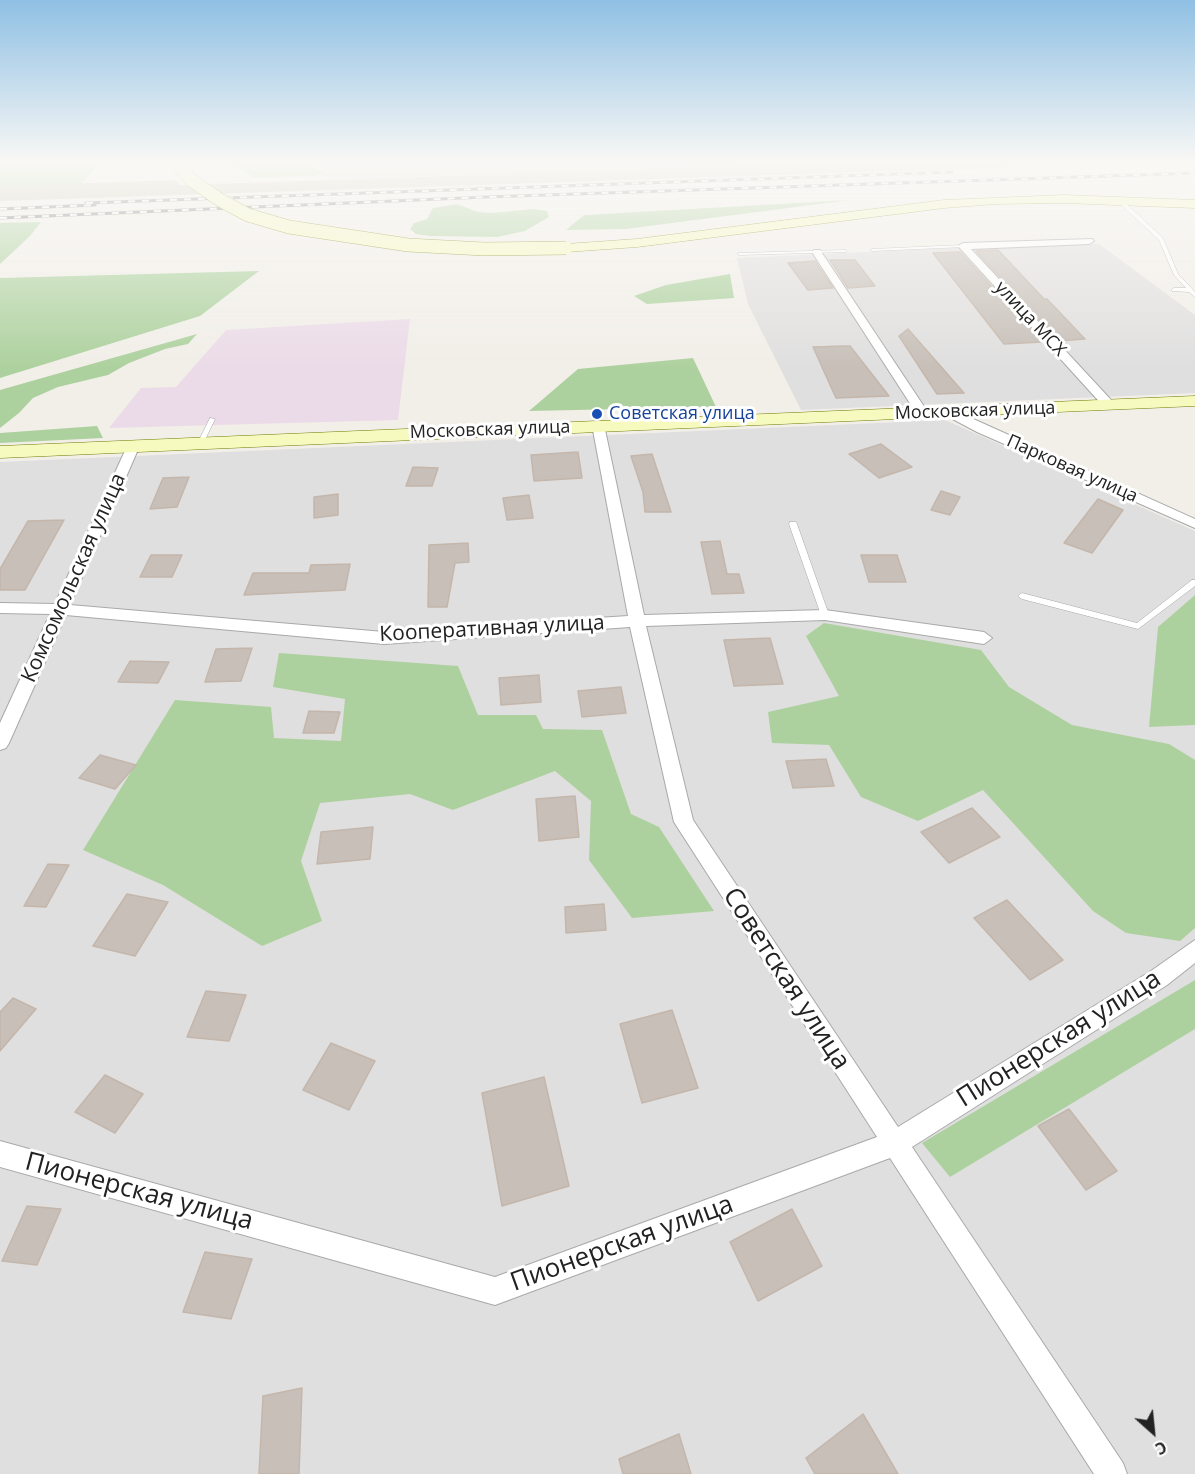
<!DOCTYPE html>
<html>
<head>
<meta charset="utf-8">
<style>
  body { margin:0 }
  #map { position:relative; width:1195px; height:1474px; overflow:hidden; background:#f2efe9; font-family:"Open Sans",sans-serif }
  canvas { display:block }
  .north { position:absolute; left:1123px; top:1402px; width:60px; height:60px; -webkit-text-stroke:4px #fff; paint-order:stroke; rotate:153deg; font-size:16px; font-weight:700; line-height:24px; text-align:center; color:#222 }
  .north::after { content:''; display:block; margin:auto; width:21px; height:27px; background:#222; clip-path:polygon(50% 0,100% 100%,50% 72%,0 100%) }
</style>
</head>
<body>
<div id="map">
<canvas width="1195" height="1474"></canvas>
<div class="north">С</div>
</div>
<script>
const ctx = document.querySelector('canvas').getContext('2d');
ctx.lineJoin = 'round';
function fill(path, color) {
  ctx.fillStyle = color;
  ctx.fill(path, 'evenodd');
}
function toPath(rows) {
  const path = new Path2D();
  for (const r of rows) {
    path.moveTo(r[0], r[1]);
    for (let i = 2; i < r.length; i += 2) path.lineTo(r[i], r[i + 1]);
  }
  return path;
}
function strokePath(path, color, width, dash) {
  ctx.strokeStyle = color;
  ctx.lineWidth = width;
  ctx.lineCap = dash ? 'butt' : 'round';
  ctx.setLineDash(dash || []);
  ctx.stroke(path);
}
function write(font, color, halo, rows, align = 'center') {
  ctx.font = font + ' "Open Sans",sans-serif';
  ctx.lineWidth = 6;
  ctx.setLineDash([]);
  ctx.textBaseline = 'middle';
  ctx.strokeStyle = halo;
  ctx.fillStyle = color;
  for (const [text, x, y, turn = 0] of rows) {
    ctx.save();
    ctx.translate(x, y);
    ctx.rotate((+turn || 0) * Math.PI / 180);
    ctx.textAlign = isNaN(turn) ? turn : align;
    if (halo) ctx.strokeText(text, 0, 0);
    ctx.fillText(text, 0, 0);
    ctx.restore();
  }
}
const residential = toPath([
  [320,162,968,162,325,179],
  [1079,242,1099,244,1195,315,1195,393,801,410,748,304,737,258],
  [945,420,1195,531,1195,1474,0,1474,0,462]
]);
const industrial = toPath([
  [410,319,398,420,109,428,141,388,176,387,226,330]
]);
const construction = toPath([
  [866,162,1007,162,1013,167,0,201,0,186,176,180,180,185]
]);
const forest = toPath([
  [0,162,102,162,81,184,0,186],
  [228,162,308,162,327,175,255,178],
  [850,200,626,229,566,230,584,215],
  [457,204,478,212,492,213,534,209,547,211,549,217,525,231,497,237,430,236,416,234,410,229,414,223,427,219,433,208],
  [41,222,30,236,0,264,0,223],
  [259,271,200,316,0,378,0,278],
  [730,274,734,298,647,304,634,296,666,285],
  [197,334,188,344,165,349,129,363,108,375,58,387,33,398,19,413,0,428,0,390],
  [693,358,716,407,529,411,578,369],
  [97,426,103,438,0,443,0,433],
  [1195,595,1195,725,1149,727,1158,627],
  [824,623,981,650,1009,687,1072,725,1169,744,1195,760,1195,928,1180,941,1126,933,1093,911,983,790,918,821,861,797,829,745,772,743,768,712,839,696,806,636],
  [279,653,458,666,478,715,536,715,543,729,602,730,631,814,659,827,714,911,632,918,589,860,591,801,555,771,453,810,410,794,320,803,301,861,322,921,262,946,163,885,83,850,175,700,271,707,274,738,341,741,345,699,273,687],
  [1195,980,1195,1029,950,1177,922,1143]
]);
const building = toPath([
  [998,250,1044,299,1047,299,1085,339,1059,341,976,251,998,250],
  [960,252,1042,342,1004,344,933,253,960,252],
  [830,260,855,260,875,286,848,288,830,260],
  [815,261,833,288,808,290,788,263,815,261],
  [908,329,964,393,937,394,899,336,908,329],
  [844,346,850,346,889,396,836,398,813,347,844,346],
  [881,444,912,467,879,478,849,454,881,444],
  [578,452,582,478,534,481,531,455,578,452],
  [652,454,671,512,645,512,643,492,631,456,652,454],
  [413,467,438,468,432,486,406,486,413,467],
  [189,477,177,507,150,509,163,478,189,477],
  [941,491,960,497,950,515,931,510,941,491],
  [338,494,338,515,314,518,314,497,338,494],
  [529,495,533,518,507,520,503,498,529,495],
  [1098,499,1123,510,1092,553,1064,543,1098,499],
  [64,520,25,590,0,590,0,569,28,521,64,520],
  [720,541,727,574,739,574,744,593,712,594,701,542,720,541],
  [468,543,469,562,455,563,447,607,428,607,429,545,468,543],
  [151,555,182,555,172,577,140,577,151,555],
  [861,555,897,555,906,582,869,582,861,555],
  [350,564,345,590,244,595,253,573,309,573,311,565,350,564],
  [770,638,783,684,734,686,724,640,770,638],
  [252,648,241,681,205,682,216,649,252,648],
  [130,661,169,662,158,683,118,682,130,661],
  [539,675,541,702,501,705,499,678,539,675],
  [621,687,626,713,582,717,578,691,621,687],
  [309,711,340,712,334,733,303,733,309,711],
  [100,755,136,765,115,789,79,778,100,755],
  [826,759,834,786,793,788,786,761,826,759],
  [575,796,579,837,539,841,536,799,575,796],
  [972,808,1000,837,949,863,921,832,972,808],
  [373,827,370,859,317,864,321,832,373,827],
  [48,864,69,865,46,907,24,906,48,864],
  [127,894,168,902,135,956,93,946,127,894],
  [1007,900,1063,960,1030,980,974,918,1007,900],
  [604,904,606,930,566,933,565,907,604,904],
  [206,991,246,995,229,1041,187,1037,206,991],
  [13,998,36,1009,0,1051,0,1012,13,998],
  [672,1010,698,1088,642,1103,620,1024,672,1010],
  [331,1043,375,1061,349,1110,303,1090,331,1043],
  [105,1075,143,1094,115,1133,75,1112,105,1075],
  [544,1077,569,1186,502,1206,482,1093,544,1077],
  [1069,1109,1117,1171,1086,1190,1038,1126,1069,1109],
  [27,1206,61,1209,37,1265,2,1261,27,1206],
  [792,1209,822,1266,758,1301,730,1242,792,1209],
  [205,1252,252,1259,231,1319,183,1312,205,1252],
  [302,1388,299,1474,259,1474,263,1396,302,1388],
  [863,1414,898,1474,815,1474,806,1458,863,1414],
  [679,1434,691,1474,623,1474,619,1459,679,1434]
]);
const lane = toPath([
  [1117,199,1121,199,1163,238,1178,274,1195,292,1195,297,1189,292,1172,291,1172,289,1174,288,1186,288,1174,275,1159,240,1117,201,1117,199],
  [963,245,965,245,965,247,872,251,870,250,872,249,963,245],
  [844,250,846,250,846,252,739,255,737,254,739,253,844,250],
  [210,418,215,419,204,442,199,443,198,442,210,418],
  [790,522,796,522,797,524,829,615,828,617,825,618,821,615,789,524,790,522],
  [1192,580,1195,580,1195,586,1138,629,1022,599,1018,596,1022,593,1137,623,1192,580]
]);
const street = toPath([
  [1092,239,1094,241,1089,244,971,249,1113,402,1113,408,1109,409,1105,408,958,246,963,243,1092,239],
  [814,250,820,250,925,408,921,416,913,416,911,413,913,408,812,252,814,250],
  [949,408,1195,519,1195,528,977,432,945,415,943,412,949,408],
  [598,421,604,425,644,615,825,610,984,632,992,638,984,644,825,620,646,626,693,820,898,1127,1151,971,1195,940,1195,963,1167,985,912,1147,1123,1463,1127,1474,1094,1474,890,1158,495,1305,0,1167,0,1141,495,1277,877,1137,674,822,630,627,384,644,66,615,9,743,6,748,0,750,0,723,50,614,0,613,0,603,55,604,129,442,134,441,140,445,70,605,384,632,628,616,592,425,598,421]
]);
const secondary = toPath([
  [1064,195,1195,200,1195,208,1064,203,996,204,944,208,637,247,566,252,559,248,566,244,637,239,944,200,1064,195],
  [1195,396,1195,406,0,458,0,446,1195,396]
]);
const rail = toPath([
  [86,203,952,172],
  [0,209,95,205],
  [0,218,486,197,1195,173]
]);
const secondaryBridge = toPath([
  [176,162,191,180,220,200,248,215,289,227,408,245,484,249,566,248]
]);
const markers = [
  [597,414,6,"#1a4fb4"]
];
const farStreetnames = [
  ["улица МСХ",1030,319,47],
  ["Московская улица",975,411,-2],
  ["Московская улица",490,430,-2],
  ["Парковая улица",1072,469,24]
];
const farTransitnames = [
  ["Советская улица",609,414]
];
const streetNames = [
  ["Комсомольская улица",74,578,-66],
  ["Кооперативная улица",492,629,-3]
];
const nearStreetnames = [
  ["Советская улица",786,979,57],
  ["Пионерская улица",1059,1039,-32],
  ["Пионерская улица",139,1192,15],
  ["Пионерская улица",622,1244,-20]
];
fill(residential, '#e0dfdf');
fill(industrial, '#ebdbe8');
fill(construction, '#c7c7b4');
fill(forest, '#add19e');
fill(building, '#c7bfb8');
strokePath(building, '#c4b6ab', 1.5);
strokePath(lane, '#a9a9a9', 1);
strokePath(street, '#a9a9a9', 2);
strokePath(secondary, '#707d05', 1);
fill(lane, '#fff');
fill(street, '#fff');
fill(secondary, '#f7fabf');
strokePath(rail, '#707070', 3);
strokePath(rail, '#fff', 2, [7]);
strokePath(secondaryBridge, '#707d05', 14, []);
strokePath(secondaryBridge, '#f7fabf', 13);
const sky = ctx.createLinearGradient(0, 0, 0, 368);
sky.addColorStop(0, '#8fc0e4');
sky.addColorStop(0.44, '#f9f8f5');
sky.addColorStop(1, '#f9f8f500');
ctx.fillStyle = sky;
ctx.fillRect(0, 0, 1195, 368);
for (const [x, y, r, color] of markers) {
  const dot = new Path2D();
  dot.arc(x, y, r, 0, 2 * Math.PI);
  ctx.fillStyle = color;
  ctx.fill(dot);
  strokePath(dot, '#fff', 2);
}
write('18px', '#222', '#fff', farStreetnames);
write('18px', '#164399', '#fff', farTransitnames, 'left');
write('21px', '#222', '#fff', streetNames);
write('26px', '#222', '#fff', nearStreetnames);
</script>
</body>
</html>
